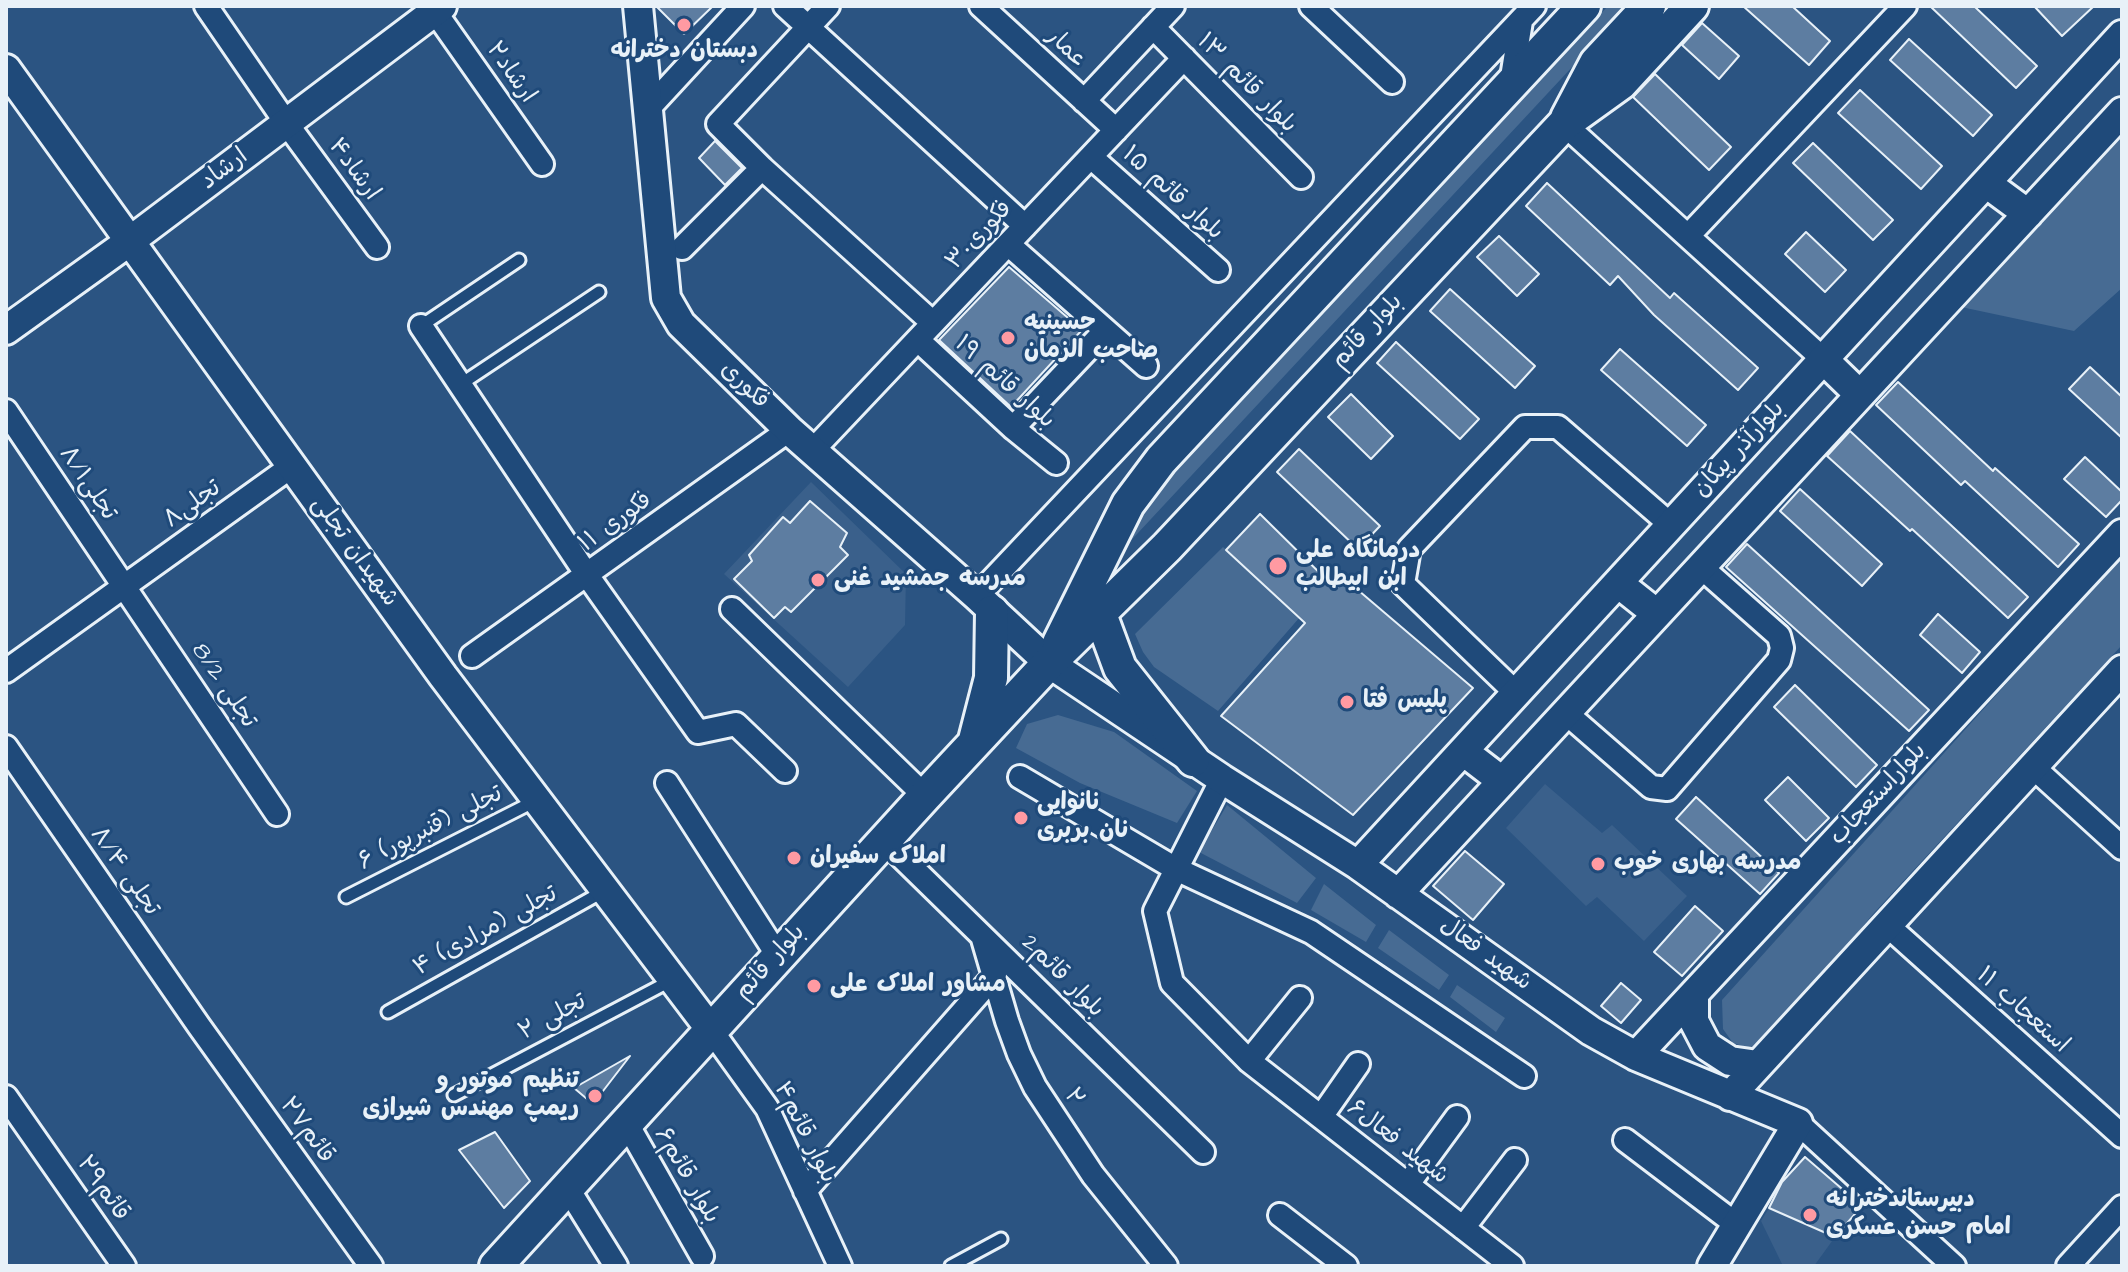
<!DOCTYPE html>
<html>
<head>
<meta charset="utf-8">
<style>
  body { margin:0 }
  #map { position:relative; width:2128px; height:1272px; overflow:hidden; background:#2b5482; font-family:"Architects Daughter",sans-serif }
  canvas { display:block }
  .frame { position:absolute; inset:0; border:8px solid #e8f1f8; pointer-events:none }
</style>
</head>
<body>
<div id="map">
<canvas width="2128" height="1272"></canvas>
<div class="frame"></div>
</div>
<script>
const ctx = document.querySelector('canvas').getContext('2d');
ctx.lineJoin = 'round';
function fill(path, color) {
  ctx.fillStyle = color;
  ctx.fill(path, 'evenodd');
}
function toPath(rows) {
  const path = new Path2D();
  for (const r of rows) {
    path.moveTo(r[0], r[1]);
    for (let i = 2; i < r.length; i += 2) path.lineTo(r[i], r[i + 1]);
  }
  return path;
}
function strokePath(path, color, width, dash) {
  ctx.strokeStyle = color;
  ctx.lineWidth = width;
  ctx.lineCap = dash ? 'butt' : 'round';
  ctx.setLineDash(dash || []);
  ctx.stroke(path);
}
function write(font, color, halo, rows, align = 'center') {
  ctx.font = font + ' "Architects Daughter","Playpen Sans Arabic",sans-serif';
  ctx.lineWidth = 6;
  ctx.setLineDash([]);
  ctx.textBaseline = 'middle';
  ctx.strokeStyle = halo;
  ctx.fillStyle = color;
  for (const [text, x, y, turn = 0] of rows) {
    ctx.save();
    ctx.translate(x, y);
    ctx.rotate((+turn || 0) * Math.PI / 180);
    ctx.textAlign = isNaN(turn) ? turn : align;
    if (halo) ctx.strokeText(text, 0, 0);
    ctx.fillText(text, 0, 0);
    ctx.restore();
  }
}
const built = toPath([
  [811,482,906,574,905,625,848,687,724,574],
  [1545,784,1602,833,1612,825,1687,896,1644,941,1597,897,1586,906,1506,828],
  [1805,1157,1862,1206,1835,1237,1814,1266,1783,1266,1761,1221,1769,1208,1776,1190]
]);
const green = toPath([
  [1608,6,1629,6,1123,549,1136,508],
  [2122,111,2122,288,2074,331,1947,304],
  [1223,547,1300,617,1218,711,1154,667,1143,652,1135,634],
  [2122,555,2122,645,1873,914,1813,987,1752,1049,1733,1043,1723,1029,1722,1000],
  [1058,715,1114,732,1197,791,1177,823,1080,783,1016,748,1027,724],
  [1227,805,1316,878,1297,903,1199,852],
  [1324,884,1376,925,1366,942,1311,910],
  [1389,930,1449,975,1439,990,1378,948],
  [1457,985,1505,1018,1496,1032,1450,997]
]);
const building = toPath([
  [656,6,713,6,684,34,656,6],
  [1743,6,1792,6,1830,41,1809,65,1743,6],
  [1930,6,1974,6,2037,66,2016,88,1930,6],
  [2034,6,2094,6,2062,36,2034,6],
  [1702,23,1739,56,1719,79,1682,45,1702,23],
  [1909,39,1992,115,1973,136,1890,60,1909,39],
  [1655,74,1731,147,1709,170,1633,97,1655,74],
  [1860,90,1942,166,1921,189,1838,113,1860,90],
  [715,141,742,168,725,185,699,158,715,141],
  [1813,143,1893,220,1873,240,1793,163,1813,143],
  [1547,183,1670,298,1674,293,1758,368,1738,390,1654,315,1618,276,1610,285,1526,206,1547,183],
  [1806,232,1846,270,1825,292,1785,254,1806,232],
  [1499,236,1539,274,1517,296,1477,257,1499,236],
  [1009,267,1082,330,1011,407,939,340,1009,267],
  [1450,289,1535,366,1515,388,1430,311,1450,289],
  [1396,342,1479,419,1460,439,1377,363,1396,342],
  [1620,349,1706,425,1687,446,1601,370,1620,349],
  [2090,367,2122,397,2122,438,2069,389,2090,367],
  [1898,382,1993,471,1995,468,2079,544,2058,567,1965,481,1961,485,1876,405,1898,382],
  [1351,394,1393,436,1371,459,1328,417,1351,394],
  [1850,431,2028,597,2008,618,1912,529,1910,531,1827,456,1850,431],
  [1299,449,1380,526,1358,549,1277,472,1299,449],
  [2085,457,2122,492,2122,500,2106,517,2064,479,2085,457],
  [1800,489,1882,564,1862,586,1780,511,1800,489],
  [810,501,847,533,840,547,848,555,791,612,785,607,774,618,734,579,752,561,749,555,783,517,790,523,810,501],
  [1260,514,1336,589,1345,579,1473,688,1353,815,1221,716,1305,623,1226,550,1260,514],
  [1747,544,1929,710,1909,731,1726,567,1747,544],
  [1938,614,1980,652,1962,673,1920,635,1938,614],
  [1795,685,1877,765,1856,787,1774,707,1795,685],
  [1788,777,1829,818,1806,841,1765,800,1788,777],
  [1696,797,1779,873,1760,894,1676,819,1696,797],
  [1465,851,1504,884,1473,920,1433,886,1465,851],
  [1695,906,1723,931,1682,976,1654,952,1695,906],
  [1621,983,1641,1000,1621,1023,1601,1006,1621,983],
  [630,1056,593,1104,574,1088,630,1056],
  [495,1132,530,1181,504,1208,459,1150,495,1132],
  [1805,1157,1862,1206,1835,1237,1769,1208,1782,1182,1805,1157]
]);
const service = toPath([
  [421,326,519,260],
  [461,384,599,292],
  [346,897,535,801],
  [388,1012,604,891],
  [454,1095,672,980],
  [951,1266,1001,1239]
]);
const minor = toPath([
  [206,6,287,124,377,247],
  [431,6,542,164],
  [785,6,1025,226],
  [828,6,718,124,762,168,933,323],
  [981,6,1116,130],
  [1311,6,1392,82],
  [1153,27,1301,177],
  [1511,84,1521,21],
  [1084,101,1173,6],
  [647,110,743,6],
  [1564,124,1823,359],
  [1091,157,1218,270],
  [1688,236,1905,6],
  [1008,244,1146,366],
  [682,248,762,168],
  [421,326,587,575,698,732,736,724,785,771],
  [918,340,1013,428,1056,463],
  [6,411,277,814],
  [1013,428,1105,331],
  [813,450,1184,58],
  [977,596,1534,6],
  [732,609,925,796],
  [472,656,789,430],
  [6,671,292,466],
  [1516,693,1403,584,1409,549,1525,427,1558,427,1671,525],
  [1566,713,1651,787,1667,789,1779,660,1782,648,1779,636,1701,567],
  [6,747,199,1026,371,1266],
  [2033,767,2122,848],
  [1020,777,1176,869,1311,932,1524,1076],
  [1222,779,1155,911,1172,983,1249,1061,1512,1266],
  [667,783,778,956],
  [884,840,1203,1152],
  [1887,925,2122,1136],
  [983,939,1007,1021,1019,1054,1035,1087,1093,1175,1166,1266],
  [711,1030,767,1108,840,1266],
  [1249,1061,1300,998],
  [6,1097,124,1266],
  [1321,1117,1358,1064],
  [626,1122,702,1256],
  [1798,1123,1954,1266],
  [1625,1140,1737,1225],
  [1408,1184,1457,1117],
  [567,1187,616,1266],
  [805,1191,995,975],
  [1280,1215,1346,1266],
  [1463,1228,1515,1160],
  [2068,1266,2122,1207]
]);
const tertiary = toPath([
  [638,6,666,298,681,324,789,430,977,596,1049,663,1222,779,1358,865,1591,1031,1636,1056,1798,1123,1712,1266],
  [6,69,443,676,711,1030],
  [1986,183,2028,214],
  [6,330,130,241,442,6],
  [1823,359,1860,395],
  [1618,583,1657,614],
  [1463,751,1502,781],
  [1358,865,2122,35],
  [1398,894,2122,112],
  [1694,994,1694,1021,1707,1046,1730,1061,1758,1065],
  [1636,1056,2122,534],
  [1730,1096,2122,670]
]);
const secondary = toPath([
  [1567,118,1596,63,1649,6],
  [1100,614,1120,668,1193,760],
  [1059,643,1128,504,1161,460,1584,6],
  [975,740,991,678,992,612],
  [496,1266,925,796,1049,663,1167,547,1564,124,1621,83,1692,6]
]);
const markers = [
  [684,25,8,"#ff9aa2"],
  [1008,338,8,"#ff9aa2"],
  [1278,566,10,"#ff9aa2"],
  [818,580,8,"#ff9aa2"],
  [1347,702,8,"#ff9aa2"],
  [1021,818,8,"#ff9aa2"],
  [794,858,8,"#ff9aa2"],
  [1598,864,8,"#ff9aa2"],
  [814,986,8,"#ff9aa2"],
  [595,1096,8,"#ff9aa2"],
  [1810,1215,8,"#ff9aa2"]
];
const streetNames = [
  ["عمار",1066,49,43],
  ["۲ارشاد",510,73,55],
  ["بلوار قائم ۱۳",1246,84,45],
  ["ارشاد",225,170,-37],
  ["۴ارشاد",353,170,54],
  ["بلوار قائم ۱۵",1172,194,42],
  ["فکوری۳۰",980,236,-47],
  ["بلوار قائم",1368,332,-47],
  ["بلوار قائم ۱۹",1004,383,42],
  ["فکوری",744,386,44],
  ["بلوارآذر پیکان",1740,450,-47],
  ["تجلی۸/۱",87,484,56],
  ["تجلی۸",193,505,-36],
  ["فکوری ۱۱",616,523,-36],
  ["شهیدان تجلی",354,552,54],
  ["8/2 تجلی",223,686,56],
  ["بلواراستعجاب",1879,795,-47],
  ["۶ تجلی (قنبرپور)",431,829,-27],
  ["۸/۴ تجلی",124,872,55],
  ["۴ تجلی (مرادی)",486,932,-29],
  ["شهید فعال",1485,955,36],
  ["بلوار قائم",771,963,-48],
  ["2بلوار قائم",1062,977,45],
  ["استعجاب ۱۱",2022,1011,42],
  ["۲ تجلی",553,1018,-28],
  ["۲",1073,1098,57],
  ["قائم۲۷",306,1131,54],
  ["بلوار قائم۴",804,1133,63],
  ["شهید فعال۶",1397,1143,38],
  ["بلوار قائم۶",686,1176,60],
  ["قائم۲۹",102,1189,55]
];
const poiNames = [
  ["دبستان دخترانه",684,52,"center"],
  ["حسینیه",1024,324],
  ["صاحب الزمان",1024,352],
  ["درمانگاه علی",1296,552],
  ["ابن ابیطالب",1296,580],
  ["مدرسه جمشید غنی",834,580],
  ["پلیس فتا",1363,702],
  ["نانوایی",1037,804],
  ["نان بربری",1037,832],
  ["املاک سفیران",810,858],
  ["مدرسه بهاری خوب",1614,864],
  ["مشاور املاک علی",830,986],
  ["تنظیم موتور و",579,1082,"right"],
  ["ریمپ مهندس شیرازی",579,1110,"right"],
  ["دبیرستاندخترانه",1826,1201],
  ["امام حسن عسکری",1826,1229]
];
fill(built, '#3a608b');
fill(green, '#476b93');
fill(building, '#5d7da1');
strokePath(building, '#e8f1f8', 2);
strokePath(service, '#e8f1f8', 17);
strokePath(minor, '#e8f1f8', 28);
strokePath(tertiary, '#e8f1f8', 34);
strokePath(secondary, '#e8f1f8', 38);
strokePath(service, '#1f4a7a', 11);
strokePath(minor, '#1f4a7a', 22);
strokePath(tertiary, '#1f4a7a', 28);
strokePath(secondary, '#1f4a7a', 32);
for (const [x, y, r, color] of markers) {
  const dot = new Path2D();
  dot.arc(x, y, r, 0, 2 * Math.PI);
  ctx.fillStyle = color;
  ctx.fill(dot);
  strokePath(dot, '#1f4a7a', 3);
}
write('24px', '#e8f1f8', '#1f4a7a', streetNames);
write('bold 24px', '#e8f1f8', '#1f4a7a', poiNames, 'left');
</script>
</body>
</html>
